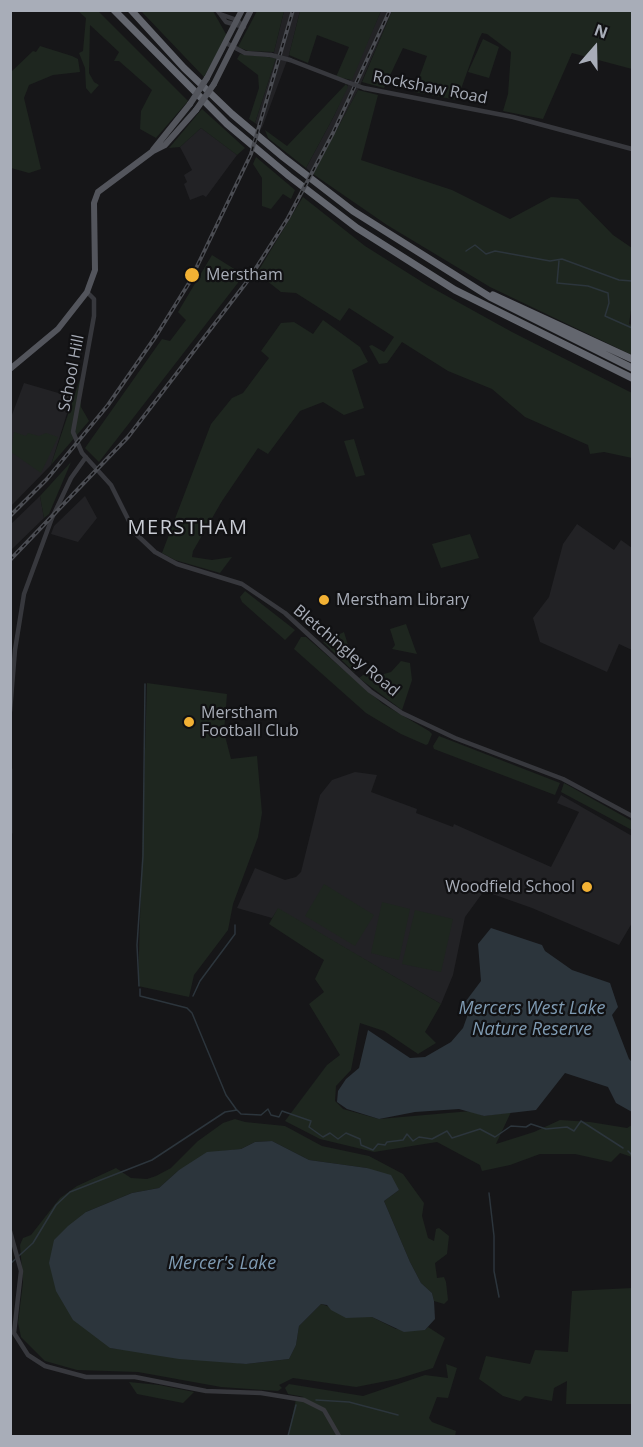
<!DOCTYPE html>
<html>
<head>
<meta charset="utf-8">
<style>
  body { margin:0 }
  #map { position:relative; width:643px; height:1447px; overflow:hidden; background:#161618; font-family:"Open Sans",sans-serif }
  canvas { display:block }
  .frame { position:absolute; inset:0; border:12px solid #a8adb8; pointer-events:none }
  .north { position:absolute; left:565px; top:18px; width:60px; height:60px; -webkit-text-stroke:4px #111113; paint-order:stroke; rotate:20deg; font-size:16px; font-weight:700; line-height:24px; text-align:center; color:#a8adb8 }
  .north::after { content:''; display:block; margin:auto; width:21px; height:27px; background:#a8adb8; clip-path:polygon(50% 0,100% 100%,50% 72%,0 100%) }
</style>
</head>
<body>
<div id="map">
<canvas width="643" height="1447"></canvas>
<div class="frame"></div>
<div class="north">N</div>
</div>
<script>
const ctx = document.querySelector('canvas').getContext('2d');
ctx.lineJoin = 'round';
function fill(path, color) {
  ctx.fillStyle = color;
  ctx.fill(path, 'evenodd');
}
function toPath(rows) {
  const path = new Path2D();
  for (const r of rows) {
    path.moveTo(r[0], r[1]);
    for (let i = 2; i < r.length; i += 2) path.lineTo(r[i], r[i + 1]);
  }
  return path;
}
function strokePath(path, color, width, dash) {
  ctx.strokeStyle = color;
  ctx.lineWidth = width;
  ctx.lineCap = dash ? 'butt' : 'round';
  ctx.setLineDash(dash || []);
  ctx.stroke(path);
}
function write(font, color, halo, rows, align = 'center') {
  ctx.font = font + ' "Open Sans",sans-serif';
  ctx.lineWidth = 4.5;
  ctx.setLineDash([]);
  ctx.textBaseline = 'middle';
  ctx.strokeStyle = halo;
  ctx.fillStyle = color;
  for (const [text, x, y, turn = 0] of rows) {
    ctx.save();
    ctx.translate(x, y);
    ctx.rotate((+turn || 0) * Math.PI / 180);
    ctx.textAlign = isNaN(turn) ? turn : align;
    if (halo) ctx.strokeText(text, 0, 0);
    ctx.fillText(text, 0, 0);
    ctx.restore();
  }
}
const built = toPath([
  [284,11,300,11,289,55,262,128,255,123,276,58,274,52],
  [381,11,392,11,358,90,313,174,306,168,334,116],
  [201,128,237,155,206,197,203,195,190,200,184,184,187,182,184,175,192,170,180,147],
  [24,383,72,397,51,465,11,506,10,420],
  [40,496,44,518,11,550,11,524],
  [85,496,97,518,78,542,51,534,54,526],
  [577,524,614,550,621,540,632,548,632,650,619,644,607,672,540,642,533,618,549,597,563,544],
  [355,772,377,775,371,792,417,809,416,813,453,827,454,824,551,867,579,812,557,803,561,795,632,836,632,923,619,945,532,908,484,891,465,917,453,975,441,1004,278,909,272,918,237,908,255,868,285,880,296,877,301,872,320,795,332,780]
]);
const green = toPath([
  [78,11,98,11,188,101,156,138,140,129,141,111,152,90,119,61,114,61,119,52,90,25,89,73,94,82,99,85,91,94,86,88,85,68,79,53,83,51,86,18],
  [141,11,213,11,227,36,204,77],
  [257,11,284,11,274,52,248,51,238,47],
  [300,11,381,11,352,80,336,77,349,47,317,35,308,63,289,55],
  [392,11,632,11,632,69,572,53,543,119,503,111,508,94,511,52,487,34,482,33,479,39,457,100,414,92,427,56,403,48,384,88,362,82],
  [483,39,499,47,489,78,468,72],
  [40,46,72,56,78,59,80,72,53,75,29,85,24,98,41,169,29,173,11,168,11,72,33,51,36,52],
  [240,54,276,58,255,123,249,119,259,88,258,75,237,59],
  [346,84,348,87,334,116,306,168,268,138,265,130,287,146],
  [358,90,378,95,361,160,452,190,510,219,551,197,578,199,613,235,632,248,632,303,629,324,632,325,632,355,490,287,387,225,313,174],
  [202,109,245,148,237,155,201,128,180,147,169,148],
  [256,157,295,190,291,199,283,194,271,209,262,206,262,178,253,164],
  [303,197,365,246,427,285,512,332,632,393,632,458,604,452,590,454,588,445,525,417,492,389,448,371,402,342,387,363,379,364,369,346,372,345,384,352,394,337,349,308,340,321,296,293,281,292,257,273],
  [212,255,244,275,99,462,85,448,162,339,170,341,186,320,178,312],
  [323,320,360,347,368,362,352,370,364,408,344,415,323,402,300,411,268,454,258,448,222,501,193,551,192,557,212,560,232,557,220,573,175,560,162,553,211,424,232,398,243,393,269,358,261,351,281,323,294,322,313,334],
  [80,379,81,407,89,421,51,465],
  [14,432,26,436,28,433,39,436,46,433,58,437,41,473,11,452],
  [354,439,365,475,356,477,344,441],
  [71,462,49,514,44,518,40,496],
  [470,534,479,558,441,568,432,544],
  [245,591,295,630,285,640,242,602,240,597],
  [406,624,415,649,417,654,392,649,395,645,390,629],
  [344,632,352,658,358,668,354,672,323,642],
  [301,637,306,637,383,704,429,731,432,734,428,744,426,745,401,734,366,713,294,649],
  [401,661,410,663,412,680,402,710,359,678,366,673,373,677,391,672],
  [147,683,227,694,224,732,231,759,257,756,262,813,258,837,233,904,228,930,194,975,189,997,138,986],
  [439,736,560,783,555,795,434,749,433,746],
  [564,783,632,821,632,830,561,792],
  [324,884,374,915,355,946,305,916],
  [382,902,410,909,399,960,371,953],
  [278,908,441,1004,425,1032,436,1043,418,1054,384,1031,360,1023,351,1070,336,1086,335,1101,343,1109,379,1119,471,1111,484,1116,511,1112,496,1144,534,1132,560,1120,590,1122,627,1128,632,1125,632,1157,620,1153,611,1162,575,1154,540,1154,510,1165,482,1171,480,1165,437,1142,374,1152,320,1139,285,1121,327,1065,340,1055,309,1004,324,992,315,979,324,960,269,924],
  [415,910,453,919,441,972,402,964],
  [235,1119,245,1122,285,1126,322,1146,369,1156,403,1174,424,1203,422,1216,428,1238,434,1241,436,1229,439,1228,449,1236,447,1254,435,1263,437,1278,444,1277,446,1282,448,1300,444,1304,434,1301,432,1293,421,1283,410,1262,384,1201,399,1190,367,1168,309,1160,272,1141,255,1142,241,1149,223,1151,179,1170,159,1188,132,1193,86,1212,110,1348,246,1364,289,1359,296,1345,299,1326,321,1304,361,1317,372,1317,396,1329,425,1330,428,1327,445,1338,433,1368,397,1379,356,1387,293,1378,279,1385,282,1388,278,1391,221,1387,138,1372,77,1370,45,1361,21,1337,18,1323,23,1282,20,1245,23,1238,31,1235,60,1198,77,1186,116,1168,131,1178,147,1179,156,1176,171,1168,198,1141,223,1123],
  [632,1288,632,1404,566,1404,567,1381,554,1388,552,1401,525,1396,520,1401,503,1396,479,1379,486,1356,530,1364,535,1350,568,1352,572,1291],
  [446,1364,457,1368,448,1398,437,1397,429,1418,432,1422,456,1431,455,1436,288,1436,296,1399,304,1397,288,1394,285,1388,289,1384,363,1396,425,1375,448,1378],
  [129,1382,159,1385,194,1392,183,1403,137,1394]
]);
const water = toPath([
  [491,928,542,945,545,951,572,970,610,983,618,1007,612,1015,629,1059,632,1062,632,1112,616,1103,608,1087,565,1073,536,1110,484,1116,459,1109,415,1112,379,1119,347,1109,337,1102,338,1091,346,1079,359,1068,368,1030,410,1058,425,1057,451,1042,463,1028,468,1014,466,1001,481,981,478,944],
  [272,1141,309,1160,367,1168,391,1175,399,1190,384,1201,410,1262,421,1283,432,1293,434,1301,435,1319,425,1330,404,1332,372,1317,346,1318,331,1310,327,1305,321,1304,299,1326,296,1345,289,1359,246,1364,179,1359,110,1348,73,1320,56,1291,49,1263,54,1240,68,1226,86,1212,132,1193,159,1188,179,1170,207,1152,241,1149,255,1142]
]);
const stream = toPath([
  [466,251,475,245,486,254,495,251,550,261,562,259,619,280,632,281],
  [559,261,557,283,588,286,608,293,609,303,605,316,632,328],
  [139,986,137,945,143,856,145,684],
  [140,989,140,996,187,1008,192,1013,226,1095,236,1109],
  [193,996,200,981,235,934,235,925],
  [628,1151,632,1155],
  [489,1193,494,1236,494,1271,499,1297],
  [10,1264,33,1243,56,1205,70,1192,152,1160,225,1112,237,1110,241,1114,261,1115,268,1109,271,1115,279,1117,282,1111,311,1121,309,1127,323,1137,330,1133,338,1139,346,1133,360,1139,361,1145,373,1150,378,1144,385,1145,387,1142,403,1140,407,1134,413,1141,419,1137,432,1139,447,1131,452,1138,480,1129,495,1137,511,1126,526,1127,531,1124,546,1129,567,1127,574,1131,581,1121,623,1148],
  [316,1400,349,1402,398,1415],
  [288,1436,296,1405]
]);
const tertiary = toPath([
  [217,10,226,22,244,27],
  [220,14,237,20,244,27],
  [226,43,245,53,271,55],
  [290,60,347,82],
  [364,88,513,117,632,149],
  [87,292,94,299,94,316,73,432,82,453,111,485,135,533,155,552,177,564,242,584,285,613,370,691,402,713,455,738,563,779,632,816],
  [10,711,15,650,24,594,52,518,71,478,86,457],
  [10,769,10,833],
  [10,1231,21,1271,14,1333,28,1355,45,1366,86,1377,135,1377,206,1391,261,1393,304,1400,324,1410,339,1436]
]);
const primary = toPath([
  [207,78,242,10],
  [214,84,251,10],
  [153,150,190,104],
  [10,369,58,329,87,292,95,270,94,203,98,192,153,151,165,145,196,110]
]);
const motorway = toPath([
  [114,10,227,124,289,176,357,228,455,290,632,378],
  [131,10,184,68,232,114,283,157,353,211,490,297,632,368],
  [493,295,632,359]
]);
const rail = toPath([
  [10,516,47,479,108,405,156,336,189,283,251,154,293,10],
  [10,560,128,437,249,279,288,218,333,133,390,10]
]);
const tertiaryBridge = toPath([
  [271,55,290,60],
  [347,82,364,88]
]);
const primaryBridge = toPath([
  [190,104,207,78],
  [196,110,214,84]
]);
const markers = [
  [192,275,8,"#f2b134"],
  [324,600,6,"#f2b134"],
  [189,722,6,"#f2b134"],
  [587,887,6,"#f2b134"]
];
const streetNames = [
  ["Rockshaw Road",430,88,11],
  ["School Hill",72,373,-79],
  ["Bletchingley Road",346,651,40]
];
const poiNames = [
  ["Merstham",206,275],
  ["Merstham Library",336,600],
  ["Merstham",201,713],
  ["Football Club",201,731],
  ["Woodfield School",575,887,"right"]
];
const waterNames = [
  ["Mercers West Lake",532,1009],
  ["Nature Reserve",532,1030],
  ["Mercer's Lake",222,1264]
];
const quarterNames = [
  ["MERSTHAM",188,528]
];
fill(built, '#222225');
fill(green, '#1e261f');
fill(water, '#2c353c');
strokePath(stream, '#2c353c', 1.5);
strokePath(tertiary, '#37383d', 4.5);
strokePath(primary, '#53555c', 6);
strokePath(motorway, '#63666e', 7);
strokePath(rail, '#4a4c52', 4);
strokePath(rail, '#111113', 1.5, [4.5]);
strokePath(tertiaryBridge, '#37383d', 4.5);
strokePath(primaryBridge, '#53555c', 6);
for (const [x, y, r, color] of markers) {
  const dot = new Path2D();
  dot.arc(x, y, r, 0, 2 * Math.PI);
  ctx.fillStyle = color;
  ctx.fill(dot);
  strokePath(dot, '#111113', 2);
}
write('16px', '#a8adb8', '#111113', streetNames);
write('16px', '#a8adb8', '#111113', poiNames, 'left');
write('italic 18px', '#7f9bb3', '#111113', waterNames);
ctx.letterSpacing = '1.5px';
write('20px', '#c9ccd4', '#111113', quarterNames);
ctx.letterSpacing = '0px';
</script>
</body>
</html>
